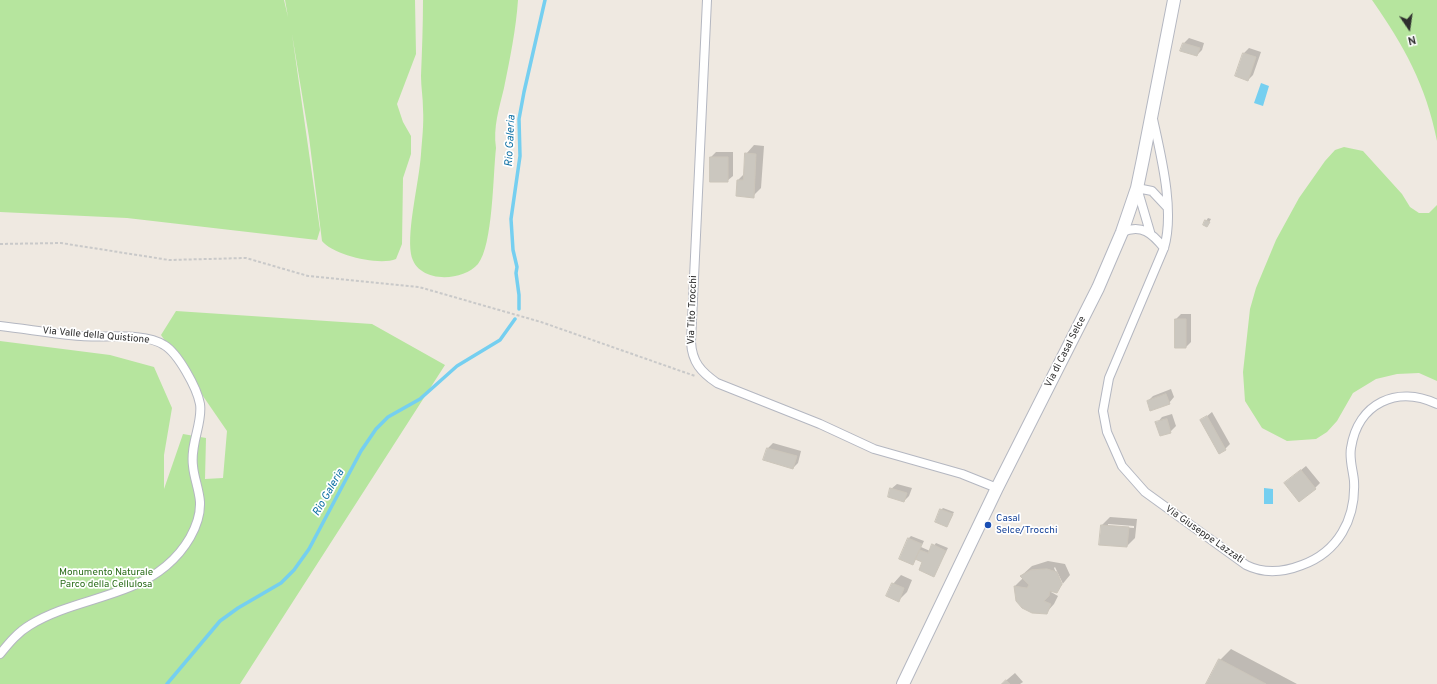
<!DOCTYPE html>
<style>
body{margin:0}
#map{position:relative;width:1437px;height:684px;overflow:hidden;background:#efe9e1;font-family:Overpass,sans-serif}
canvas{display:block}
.north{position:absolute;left:1389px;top:8px;width:40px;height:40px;-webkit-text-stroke:3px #fff;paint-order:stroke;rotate:167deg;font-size:11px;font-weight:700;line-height:16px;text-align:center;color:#2e2e2e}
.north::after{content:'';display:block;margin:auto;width:14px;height:18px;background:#2e2e2e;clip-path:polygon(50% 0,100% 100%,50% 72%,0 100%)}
</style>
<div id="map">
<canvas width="1437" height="684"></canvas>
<div class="north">N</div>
</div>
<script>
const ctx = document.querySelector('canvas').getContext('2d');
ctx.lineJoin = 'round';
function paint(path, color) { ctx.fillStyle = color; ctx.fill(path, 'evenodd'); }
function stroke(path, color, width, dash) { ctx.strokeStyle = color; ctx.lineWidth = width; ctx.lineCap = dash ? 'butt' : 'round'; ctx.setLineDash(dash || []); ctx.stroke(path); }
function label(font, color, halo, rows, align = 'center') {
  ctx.font = font + ' Overpass,sans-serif'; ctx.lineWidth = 3.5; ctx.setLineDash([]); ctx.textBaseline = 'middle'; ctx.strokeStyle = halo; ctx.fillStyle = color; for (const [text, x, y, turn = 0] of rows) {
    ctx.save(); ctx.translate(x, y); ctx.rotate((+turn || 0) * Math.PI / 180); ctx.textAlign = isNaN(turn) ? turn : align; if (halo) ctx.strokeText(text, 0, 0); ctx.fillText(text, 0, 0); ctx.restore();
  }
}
paint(new Path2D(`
 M0,0H284L288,17L285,0H415L416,54L397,104L403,122L411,136V154L403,178L402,244L396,259C379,266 333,255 322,241L309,137L292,34L320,230L317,240L127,218L0,212Z
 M423,0H518C516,29 510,59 504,88C499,109 493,127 496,148C493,175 493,245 478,264C461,283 416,283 411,254C407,228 419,183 421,154C422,140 424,124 423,109C423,98 421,87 421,76C422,50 423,25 423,0Z
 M1372,0H1437V141C1426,85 1404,46 1372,0Z
 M1344,147L1363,151L1402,194L1410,207L1419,213H1429L1437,205V381L1419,373L1397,374L1376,379L1353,393L1337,421L1327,432L1316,439L1287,441L1262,428L1245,401L1243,372L1250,309L1256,288L1276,240L1299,198L1325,161L1335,150Z
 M176,311L372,324L445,365L240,684H0V341L110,355L154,367L172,408L164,455V489L183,434L206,438L205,479L223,478L227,431L161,335Z`), '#b6e59e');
paint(new Path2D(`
 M1261,83L1269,86L1263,106L1254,103Z
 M1264,488L1273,489V504H1264Z`), '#75cff0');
paint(new Path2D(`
 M1189,38L1204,43L1202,50L1197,55L1184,43Z
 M1249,48L1261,52L1253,75L1248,80L1244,53Z
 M754,145L764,146L761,188L753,196L738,180L744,174L746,154Z
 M716,152H733V176L727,181L711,157Z
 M1208,218L1211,219L1207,226L1204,224Z
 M1181,314H1191V342L1186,347H1176V319Z
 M1171,389L1174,397L1169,403L1148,401L1153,396Z
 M1212,412L1230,444L1225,449L1201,421Z
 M1172,414L1176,426L1170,432L1157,423L1162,417Z
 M773,443L801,451L798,463L793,468L765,460L768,448Z
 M1306,466L1320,483L1315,488L1285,483Z
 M897,484L912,488L909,496L904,501L891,489Z
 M943,508L954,512L947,526L941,510Z
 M1110,517L1137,519L1135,538L1127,546L1102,525ZM1108,524L1134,526V528L1108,526Z
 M911,536L924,541L921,547L930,551L936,543L948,548L933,576L923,562L916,558L913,564L909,538Z
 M1048,561L1065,564L1070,575L1056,592L1053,591L1051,592L1058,596L1054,604L1046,613L1015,592V586L1023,578L1021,576L1032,566ZM1055,567L1063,584H1061L1054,568Z
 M901,575L912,580L907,592L899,600L893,584Z
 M1231,649L1297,684H1208L1220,660Z
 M1015,673L1023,682L1020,684H1002Z`), '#0003');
stroke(new Path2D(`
 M519,309V295L516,273L517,267L513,250L511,219L520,156L519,119L524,92L545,0
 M167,684L220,621L238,608L281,583L294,570L309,549L361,451L376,429L388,417L420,399L457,366L500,340L515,319`), '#75cff0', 3.5);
const building = new Path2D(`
 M1183,43L1200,48L1197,56L1180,51Z
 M1243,53L1256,57L1248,81L1235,76Z
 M745,153L756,154L754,198L736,196L737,180H743Z
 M710,157H728V182H710Z
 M1205,220L1210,222L1207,227L1203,225Z
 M1175,319H1186V348H1175Z
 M1166,394L1170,404L1150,411L1147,401Z
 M1207,416L1226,450L1219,454L1200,420Z
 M1167,419L1171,433L1160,436L1155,422Z
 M767,448L797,456L793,469L763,460Z
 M1301,470L1316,489L1299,502L1284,483Z
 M890,488L907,493L904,502L888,497Z
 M940,509L953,514L947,527L935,522Z
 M1101,525L1129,527L1127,547L1099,545Z
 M908,538L922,544L913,565L899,559Z
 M932,544L946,551L934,577L919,570L922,562L915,559L920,550L928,553Z
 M1047,569L1057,572L1062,584L1057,593L1050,591L1049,596L1044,601L1051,604L1047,614L1032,613L1022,608L1016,601L1014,586L1027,588L1029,585L1020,576L1031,570Z
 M892,583L904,588L899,602L886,596Z
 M1219,659L1266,684H1206Z
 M1006,680L1010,684H1002Z`);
paint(building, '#cbc7bf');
stroke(building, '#cbc5ba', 1);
const minor = new Path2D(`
 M707,0L691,342C692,362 701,372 717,383L820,424L874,449L962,474L997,488
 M1153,119C1161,156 1175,211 1164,248L1109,378L1103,411L1107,432L1122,466L1145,492L1246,565C1264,574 1284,572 1302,565C1338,552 1356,519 1354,481C1353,470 1349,459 1351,448C1358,403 1397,385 1437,404
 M1122,232C1142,224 1152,233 1164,248
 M1150,232L1137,188L1152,191L1167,207
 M0,326C27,329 54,334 81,336C105,338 144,332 164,345C178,353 197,388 200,404C203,423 190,443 193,466C194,478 199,489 200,502C201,526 184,551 166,566C128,598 72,599 30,625C18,632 9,643 0,654`);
const secondary = new Path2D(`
 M903,684L997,488L1098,288L1122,232L1137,188L1143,159L1174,0`);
stroke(minor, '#b4b7c1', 10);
stroke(secondary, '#b4b7c1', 14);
stroke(new Path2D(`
 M0,244L61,243L169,260L246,258L308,276L419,287L541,322L695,376`), '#c9c9c9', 2, [3, 2]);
stroke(minor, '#fff', 8);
stroke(secondary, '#fff', 12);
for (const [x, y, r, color] of [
 [988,525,4,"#1a4fb4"]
]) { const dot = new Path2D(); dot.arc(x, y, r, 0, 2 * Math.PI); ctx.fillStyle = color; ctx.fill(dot); stroke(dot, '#fff', 1.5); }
label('10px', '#2e2e2e', '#fff', [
 ["Via Tito Trocchi",693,310,-88],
 ["Via Valle della Quistione",96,336,5],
 ["Via di Casal Selce",1066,352,-63],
 ["Via Giuseppe Lazzati",1204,535,35]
]);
label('10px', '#164399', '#fff', [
 ["Casal",996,519],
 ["Selce/Trocchi",996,531]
], 'left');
label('10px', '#2c6e1b', '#fff', [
 ["Monumento Naturale",106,573],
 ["Parco della Cellulosa",106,585]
]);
label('italic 11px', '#0d6fa3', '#fff', [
 ["Rio Galeria",511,141,-87],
 ["Rio Galeria",329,493,-60]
]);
</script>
